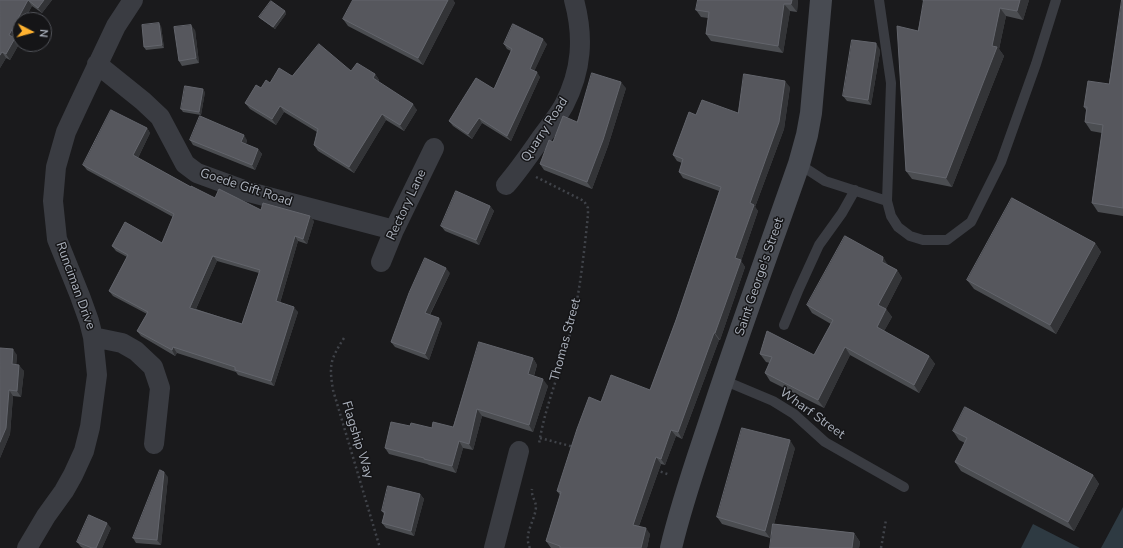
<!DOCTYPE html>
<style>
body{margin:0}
#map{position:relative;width:1123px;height:548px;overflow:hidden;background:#1a1a1c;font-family:"Nunito Sans",sans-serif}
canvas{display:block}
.north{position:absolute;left:12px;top:12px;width:40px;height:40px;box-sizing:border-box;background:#151517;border:1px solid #515359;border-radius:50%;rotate:96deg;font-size:11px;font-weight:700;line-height:16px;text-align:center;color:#abb1bc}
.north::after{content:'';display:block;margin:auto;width:14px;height:18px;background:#feb230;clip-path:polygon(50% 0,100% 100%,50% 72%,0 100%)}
</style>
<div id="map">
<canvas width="1123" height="548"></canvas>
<div class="north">N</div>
</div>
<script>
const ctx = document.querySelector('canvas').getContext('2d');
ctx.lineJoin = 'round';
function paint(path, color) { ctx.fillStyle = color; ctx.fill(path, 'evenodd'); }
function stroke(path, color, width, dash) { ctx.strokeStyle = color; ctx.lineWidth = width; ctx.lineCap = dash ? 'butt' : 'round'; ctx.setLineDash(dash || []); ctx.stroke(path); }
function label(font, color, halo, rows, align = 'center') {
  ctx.font = font + ' "Nunito Sans",sans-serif'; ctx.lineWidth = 3; ctx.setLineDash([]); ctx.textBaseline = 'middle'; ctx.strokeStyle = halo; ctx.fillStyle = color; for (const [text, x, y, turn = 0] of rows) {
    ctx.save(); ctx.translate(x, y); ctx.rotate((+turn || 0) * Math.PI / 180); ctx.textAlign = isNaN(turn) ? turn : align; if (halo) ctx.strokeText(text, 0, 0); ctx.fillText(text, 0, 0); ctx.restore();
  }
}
paint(new Path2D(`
 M1123,507V548H1101Z
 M1033,524L1080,548H1021Z`), '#2e3a42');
stroke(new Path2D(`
 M536,177L584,201L588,208V215C584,253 580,292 571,329C562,368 545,405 539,444
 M344,338C330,360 329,365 333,390L380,548
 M540,438L574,447
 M656,470L670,475
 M530,548C523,534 535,521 536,507C536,501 531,496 532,489
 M881,548L886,520`), '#404349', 2.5, [2, 3]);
stroke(new Path2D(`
 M879,0L891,83L887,201L891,216L898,227L910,236L923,240H947L971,222L1001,162L1036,64L1056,0
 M799,164L825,181L887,201
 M784,325L798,291L819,245L842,213L855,190
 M723,380L773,401L794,414L825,442L904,487`), '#3a3c42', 10);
stroke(new Path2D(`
 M97,64L143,101L160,117L185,164L197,173L249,192L394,230
 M506,185C519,170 530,154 541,138C549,127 558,116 564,105C582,70 584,37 574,0
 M381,262L394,230L434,148
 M93,337L122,343L136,351L153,367L160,388L154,444
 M27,548L46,516L64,491L73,475L84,451L90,427L97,375L93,337L89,321L80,296L57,239L53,201L56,167L66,132L79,104L116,26L133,0
 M494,548L519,451`), '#3a3c42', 20);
stroke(new Path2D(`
 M671,548C682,501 698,457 713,411C740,329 770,247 799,164L807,135L811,113L821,0`), '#484b52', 22);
paint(new Path2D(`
 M0,0H52L42,13L32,6L14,38L19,44L10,60L6,58L0,68Z
 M353,0H453L455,3L423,65L348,26L343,19Z
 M698,0H798L797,12L790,11L783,53L711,41L706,34L708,18L701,17L696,10Z
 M921,0H1029L1023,20L1006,16L999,49L1004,56L952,187L912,179L906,171L918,31L924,1Z
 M1123,0V216L1098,212L1092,203L1102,133L1091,131L1085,122L1086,110L1084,107L1109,84Z
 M285,11L286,14L275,29L261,19L259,17Z
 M161,26L164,48L146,50L144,47Z
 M195,30L199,63L182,66L179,61Z
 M504,44H547L534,71L540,77L511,141L482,123L472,139L453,126L449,121L494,89L511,51L507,49Z
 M879,48L880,52L871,105L847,101L843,96Z
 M351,71L375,74L379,80L378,82L417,110L404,131L386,120L354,173L318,151L314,145L317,132L284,112L276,125L250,109L245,103L261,88L270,83L292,76Z
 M790,87L784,129L755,207L758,211L741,261L745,267L720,340H719L682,439L676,436L665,465L661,464L639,526L650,534L647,548H551L546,541L560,495L557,491L601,402L650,390L676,320L719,191L683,178L679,172L682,163L677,161L673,155L696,115L738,113Z
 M626,88L608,146L592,189L544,170L540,164L553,142L577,122Z
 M205,92L201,115L183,112L181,109Z
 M147,128L150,133L138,158L191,187L215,198L261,210L314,221L307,244L298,241L280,303L298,312L274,386L238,375L236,372L177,353L175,356L141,336L137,331L147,314L113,296L109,291L127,257L116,251L112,246L162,243L173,217L87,170L83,165ZM217,261L259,273L242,324L196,309Z
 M190,140H247L246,144L258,149L262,154L255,170L193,145Z
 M490,206L494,211L479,245L445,231L441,226Z
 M1095,243L1101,252L1056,334L974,289L967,280Z
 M888,265L897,270L902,278L886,309L892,317L884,331L929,356L935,364L919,393L850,355L824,408L770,381L765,373L770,363L766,362L760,354L814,355L831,324L812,313L807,305Z
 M450,273L430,315L442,323L429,360L395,347L391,342Z
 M0,348L17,355L16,365L24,371L21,397L13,396L10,434L0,458Z
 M533,358L537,365L534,376L548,386L533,432L482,416L473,450L463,448L456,473L429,465L427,464L389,454L385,448L410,426L432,428L453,427Z
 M953,431L1093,475L1099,484L1074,531L961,471L955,462L965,443L959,440Z
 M795,448L774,524L854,533L860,542L859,548H770L773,530L770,538L722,524L717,517Z
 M168,477L161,545L136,543L133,538Z
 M420,494L424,499L414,536L386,528L382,523L384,514L382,511Z
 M111,528L102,548H83L81,547L77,542Z`), '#4b4d51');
paint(new Path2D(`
 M28,0L32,6L24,20H20V27L13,41L9,35Z
 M44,0H52L42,13L38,8Z
 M448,0H453L455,3L423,65L418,58Z
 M792,0H798L797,12L791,4Z
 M1020,0H1029L1023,20L1017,11Z
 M784,4L790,11L783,53L778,46Z
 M1000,8L1006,16L999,49L1004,56L952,187L946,178L992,46Z
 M285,11L286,14L275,29L273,27Z
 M159,23L161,26L164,48L162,45Z
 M191,25L195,30L199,63L196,58Z
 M15,38L19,44L10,60L6,54Z
 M543,39L547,44L533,74L530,69Z
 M876,43L879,48L880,52L871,105L868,100Z
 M2,52L6,58L0,68V55Z
 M537,72L540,77L511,141L507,136Z
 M375,74L379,80L377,84L373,78Z
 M785,81L790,87L784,129L755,207L758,211L741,261L745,267L720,340L715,333L750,203Z
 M621,82L626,88L608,146L592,189L587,182Z
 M203,89L205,92L201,115L199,112Z
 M413,104L417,110L404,131L400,125Z
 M280,106L284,112L276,125L272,119Z
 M382,114L386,120L354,173L349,167Z
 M479,118L482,123L472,139L468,134Z
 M147,128L150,133L137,160L133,155Z
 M244,135L247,140L245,147L241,142Z
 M258,149L262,154L255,170L252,165Z
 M490,206L494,211L479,245L476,240Z
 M310,216L314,221L307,244L303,239Z
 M295,236L298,241L279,306L276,301Z
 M1095,243L1101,252L1056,334L1050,325Z
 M213,256L217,261L194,313L190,308Z
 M883,257L888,265V270L882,262Z
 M446,268L450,273L428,318L425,313Z
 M897,270L902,278L884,313L878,305Z
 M294,307L298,312L274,386L271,381Z
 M886,309L892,317L882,335L877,327Z
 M439,318L442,323L429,360L425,354Z
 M714,333L719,340L682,439L678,432Z
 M173,347L177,353L175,356L172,350Z
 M845,347L850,355L824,408L818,400Z
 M13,349L17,355L16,370L12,364Z
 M929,356L935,364L919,393L914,385Z
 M533,358L537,365L532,381L528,374Z
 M19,365L24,371L21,397L17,391Z
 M543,379L548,386L533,432L529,425Z
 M9,390L13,396L10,434L0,458V442Z
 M477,409L482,416L473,450L469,444Z
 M671,430L676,436L665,465L661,459Z
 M790,440L795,448L770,538L765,531Z
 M459,441L463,448L456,473L452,466Z
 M656,457L661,464L637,531L633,525Z
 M164,472L168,477L161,545L157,540Z
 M1093,475L1099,484L1074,531L1068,522Z
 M420,494L424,499L414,536L411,531Z
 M107,523L111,528L102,548H96Z
 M646,528L650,534L647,548H641Z
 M854,533L860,542L859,548H852Z`), '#333437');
const building = new Path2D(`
 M0,0H44L38,8L28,0L9,35L15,38L6,54L2,52L0,55Z
 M353,0H448L418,58L343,19Z
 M698,0H792L791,4H784L778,46L706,34L709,12L696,10Z
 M924,0H1020L1017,11L1000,8L992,46L997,47L946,178L906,171L897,26L918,31Z
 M1122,0H1123V208L1092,203L1103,125L1085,122L1087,107H1084L1088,81L1109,84Z
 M271,1L285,11L273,27L259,17Z
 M159,23L162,45L144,47L142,25Z
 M513,24L543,39L530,69L537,72L507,136L479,118L468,134L449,121L476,78L494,89L512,49L504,44Z
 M191,25L196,58L179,61L174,27Z
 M852,40L876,43V47L868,100L843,96Z
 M319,44L351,71L357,63L375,74L373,78L413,104L400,125L382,114L349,167L314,145L318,129L280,106L272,119L245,103L256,85L261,88L266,80L270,83L279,68L292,76Z
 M592,73L621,82L603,140L587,182L540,164L549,140L553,142L563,116L577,122Z
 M744,74L785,81L779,122L750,203L754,205L735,258L741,260L715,333H714L678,432L671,430L661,459L656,457L633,525L646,528L641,548H560V546L546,541L561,492L557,491L577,429L589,397L601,402L611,375L650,390L676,320L721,187L679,172L683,159L673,155L689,112L696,115L702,100L738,113Z
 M185,86L203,89L199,112L181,109Z
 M111,110L147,128L133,155L191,187V186L215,198L219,189L261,210L263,203L310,216L303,239L295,236L276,301L294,307L271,381L235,370V367L173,347L172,350L137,331L148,312L109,291L128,255L112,246L125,222L162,243L174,214L83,165ZM213,256L260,270L242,324L190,308Z
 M200,116L244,135L241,142L258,149L252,165L190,140Z
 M456,191L490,206L476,240L441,226Z
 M1012,198L1095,243L1050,325L967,280Z
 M845,236L883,257L882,262L897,270L878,305L886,309L877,327L929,356L914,385L845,347L818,400L765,373L772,357L760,354L767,331L814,355L833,320L807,305Z
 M425,258L446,268L425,313L439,318L425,354L391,342L409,293Z
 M479,342L533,358L528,374L543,379L529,425L477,409L469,444L459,441L452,466L424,459V458L385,448L391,422L410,426L411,423L432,428L433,422L453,427Z
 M0,348L13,349L12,364L19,365L17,391L9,390L6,428L0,442Z
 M965,407L1093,475L1068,522L955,462L967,438L953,431Z
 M742,428L790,440L765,531L717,517Z
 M160,470L164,472L157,540L133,538Z
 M388,486L420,494L411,531L382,523L385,512L382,511Z
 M89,515L107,523L96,548H92L77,542Z
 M773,524L854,533L852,548H770Z`);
paint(building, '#56575d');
stroke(building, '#63656c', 1);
label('13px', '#abb1bc', '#151517', [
 ["Quarry Road",545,130,-57],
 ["Goede Gift Road",246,188,18],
 ["Rectory Lane",407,205,-65],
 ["Saint George's Street",760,277,-71],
 ["Runciman Drive",75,286,70],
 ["Thomas Street",566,340,-75],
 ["Wharf Street",812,414,36],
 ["Flagship Way",357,440,73]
]);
</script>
